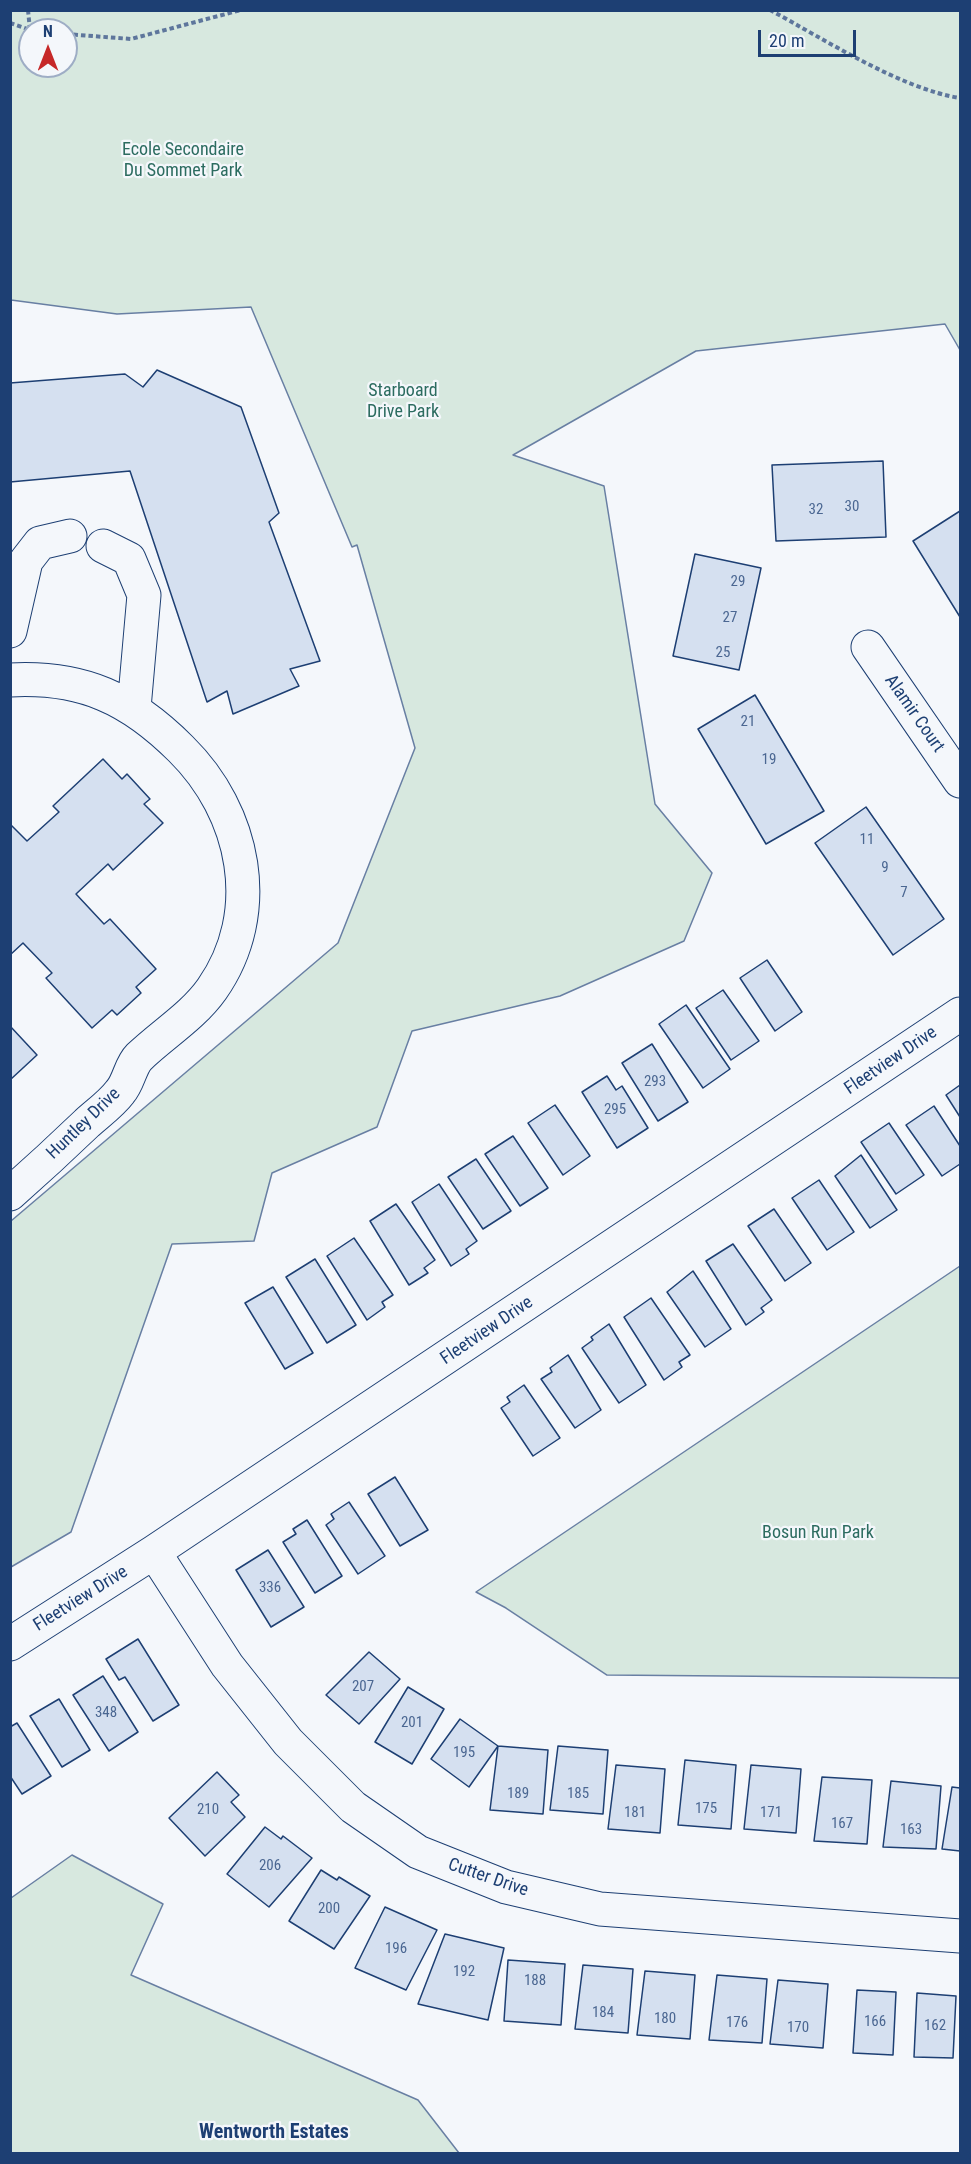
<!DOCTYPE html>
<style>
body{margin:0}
#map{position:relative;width:971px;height:2164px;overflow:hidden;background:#f4f7fb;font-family:"Roboto Condensed",sans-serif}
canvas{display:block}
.frame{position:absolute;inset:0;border:12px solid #1d3f73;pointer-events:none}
.north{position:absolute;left:18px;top:18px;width:60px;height:60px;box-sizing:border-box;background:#f4f7fb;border:2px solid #9eadc5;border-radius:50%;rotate:0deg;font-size:16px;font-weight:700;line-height:24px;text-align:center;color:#1d3f73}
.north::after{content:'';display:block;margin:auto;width:21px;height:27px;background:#c62828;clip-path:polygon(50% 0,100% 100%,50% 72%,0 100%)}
.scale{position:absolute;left:758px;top:30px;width:98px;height:27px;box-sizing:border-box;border:3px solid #1d3f73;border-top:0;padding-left:8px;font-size:18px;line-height:21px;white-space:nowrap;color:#1d3f73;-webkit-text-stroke:4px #f4f7fb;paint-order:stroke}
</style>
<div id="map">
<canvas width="971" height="2164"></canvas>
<div class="frame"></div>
<div class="north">N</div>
<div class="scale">20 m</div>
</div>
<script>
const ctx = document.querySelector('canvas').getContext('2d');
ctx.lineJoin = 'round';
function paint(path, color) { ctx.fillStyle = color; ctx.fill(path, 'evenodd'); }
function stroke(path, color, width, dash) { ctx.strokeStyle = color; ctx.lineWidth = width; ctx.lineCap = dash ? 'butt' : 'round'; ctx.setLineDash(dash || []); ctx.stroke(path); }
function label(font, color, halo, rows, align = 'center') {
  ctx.font = font + ' "Roboto Condensed",sans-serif'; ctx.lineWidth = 4.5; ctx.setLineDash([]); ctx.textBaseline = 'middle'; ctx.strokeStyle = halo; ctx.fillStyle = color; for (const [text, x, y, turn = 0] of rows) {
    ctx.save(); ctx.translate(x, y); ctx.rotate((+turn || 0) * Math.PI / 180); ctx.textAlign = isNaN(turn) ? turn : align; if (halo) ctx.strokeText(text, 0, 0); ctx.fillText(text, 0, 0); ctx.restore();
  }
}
const green = new Path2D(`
 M11,10L960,11V350L945,324L696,351L513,455L604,486L655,804L712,873L684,941L560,996L412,1031L377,1127L272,1173L254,1241L172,1244L71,1532L11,1567V1221L338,943L415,748L357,545L352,547L251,307L117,314L11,300ZM30,30H66V66H30Z
 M960,1266V1678L607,1675L506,1608L476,1592Z
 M72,1855L163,1904L131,1975L418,2100L459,2153H11V1898Z`);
paint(green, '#d7e8df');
stroke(green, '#687fa3', 1.5);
const building = new Path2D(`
 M157,370L241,407L279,513L269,522L320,661L290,669L299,686L233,714L227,691L207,702L130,471L10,482V383L125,374L143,387Z
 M883,461L886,537L776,541L772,465Z
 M960,511V617L913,541Z
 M695,554L761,568L739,670L673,656Z
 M755,695L824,811L766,844L698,729Z
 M103,759L122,779L127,774L150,799L144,804L163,823L113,870L108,864L76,894L104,924L110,919L156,969L136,987L141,993L117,1015L112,1010L92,1028L46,978L52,973L23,943L10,955V824L27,841L59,812L53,806Z
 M866,807L944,919L893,955L815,843Z
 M767,960L802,1012L775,1031L740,978Z
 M723,990L759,1041L731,1060L696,1008Z
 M686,1005L730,1069L703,1088L659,1024Z
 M10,1026L37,1055L10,1080Z
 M652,1044L688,1102L658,1121L622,1063Z
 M607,1076L616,1090L622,1086L648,1128L617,1148L582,1092Z
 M960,1085V1117L946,1095Z
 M555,1105L590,1156L563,1175L528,1123Z
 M934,1106L960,1146V1164L942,1176L906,1125Z
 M889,1123L924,1175L896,1194L861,1142Z
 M513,1136L548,1188L520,1206L485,1154Z
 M861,1155L897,1210L870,1228L835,1176Z
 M476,1159L511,1211L483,1229L448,1177Z
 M819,1180L854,1232L827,1250L792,1198Z
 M439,1184L477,1241L466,1249L469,1254L451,1266L412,1202Z
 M396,1204L435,1260L424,1268L428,1273L409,1285L370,1221Z
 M774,1209L811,1263L785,1281L748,1226Z
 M354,1238L393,1295L382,1302L385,1307L367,1320L327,1256Z
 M733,1244L772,1300L761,1308L764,1312L746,1325L706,1261Z
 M315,1259L356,1325L327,1343L286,1277Z
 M693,1271L731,1329L705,1347L667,1292Z
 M273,1287L313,1353L285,1369L245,1303Z
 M651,1298L690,1355L679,1362L682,1367L664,1380L624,1317Z
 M609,1324L646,1385L619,1403L582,1348L593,1340L591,1337Z
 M568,1355L601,1410L575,1428L541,1379L552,1372L550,1368Z
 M524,1385L560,1438L533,1456L501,1408L510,1402L507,1397Z
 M395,1477L428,1530L400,1546L368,1494Z
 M349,1502L385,1556L358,1574L326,1525L334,1519L331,1514Z
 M307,1520L342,1576L315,1593L283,1542L296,1534L293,1529Z
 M268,1550L304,1607L271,1627L236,1570Z
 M138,1639L179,1705L153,1721L125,1677L119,1680L106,1659Z
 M369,1652L400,1679L359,1724L326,1695Z
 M103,1676L138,1732L109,1751L73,1695Z
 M408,1687L444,1709L412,1764L375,1742Z
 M59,1699L90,1750L62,1767L30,1716Z
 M460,1719L498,1746L469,1787L431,1759Z
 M17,1723L51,1776L22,1794L10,1776V1727Z
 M498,1746L548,1750L543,1814L490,1810Z
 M558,1746L608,1750L603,1814L550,1810Z
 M685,1760L736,1765L731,1829L678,1825Z
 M616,1765L665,1769L660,1833L608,1829Z
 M751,1765L801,1769L796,1833L744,1829Z
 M217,1772L239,1795L231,1802L245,1817L205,1856L169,1818Z
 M822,1777L872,1780L867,1844L814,1841Z
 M891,1781L941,1786L936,1849L883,1847Z
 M952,1787L960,1788V1851L942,1849Z
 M265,1827L281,1839L283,1836L312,1858L269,1907L227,1874Z
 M321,1870L337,1880L339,1877L370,1896L334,1949L289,1921Z
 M385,1907L437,1930L406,1990L355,1968Z
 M445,1934L504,1948L488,2020L418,2004Z
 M508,1960L565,1964L561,2025L504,2021Z
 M583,1965L633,1969L628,2033L575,2029Z
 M645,1971L695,1975L690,2039L637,2035Z
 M717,1975L767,1979L762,2043L709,2040Z
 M778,1980L828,1984L823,2048L770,2044Z
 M857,1990L896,1992L893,2055L853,2053Z
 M917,1993L956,1996L953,2058L914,2057Z`);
paint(building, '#d5e0f0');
stroke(building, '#1d3f73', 1.5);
const minor = new Path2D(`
 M103,546L129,559L144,595L134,708
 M10,631L26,561L40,543L70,536
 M868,647L960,781
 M10,680C83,676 131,699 181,749C245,812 266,912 212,989C193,1016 163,1034 139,1057C130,1066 129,1082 120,1092C111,1104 98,1113 87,1123C62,1147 36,1171 10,1194
 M154,1552L227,1665L288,1742L353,1807L418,1852L506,1887L600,1909L960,1936
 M10,1644L154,1552L960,1014`);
stroke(minor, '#1d3f73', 35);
stroke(new Path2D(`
 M28,10L30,30
 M770,10C824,39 901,89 960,98
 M10,23L30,30
 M66,34L131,39L241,10`), '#5e769c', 4, [4.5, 3]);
stroke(minor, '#f4f7fb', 33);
label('15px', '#4b6792', null, [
 ["30",852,507],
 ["32",816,510],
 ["29",738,582],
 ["27",730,618],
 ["25",723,653],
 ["21",748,722],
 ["19",769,760],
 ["11",867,840],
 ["9",885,868],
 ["7",904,893],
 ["293",655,1082],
 ["295",615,1110],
 ["336",270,1588],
 ["207",363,1687],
 ["348",106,1713],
 ["201",412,1723],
 ["195",464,1753],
 ["189",518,1794],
 ["185",578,1794],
 ["175",706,1809],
 ["210",208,1810],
 ["181",635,1813],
 ["171",771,1813],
 ["167",842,1824],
 ["163",911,1830],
 ["206",270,1866],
 ["200",329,1909],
 ["196",396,1949],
 ["192",464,1972],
 ["188",535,1981],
 ["184",603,2013],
 ["180",665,2019],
 ["166",875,2022],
 ["176",737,2023],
 ["162",935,2026],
 ["170",798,2028]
]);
label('18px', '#2c6c60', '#f4f7fb', [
 ["Ecole Secondaire",183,150],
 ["Du Sommet Park",183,171],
 ["Starboard",403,391],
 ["Drive Park",403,412],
 ["Bosun Run Park",818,1533]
]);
label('18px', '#1d3f73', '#f4f7fb', [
 ["Alamir Court",914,714,55],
 ["Fleetview Drive",891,1061,-34],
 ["Huntley Drive",84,1124,-44],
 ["Fleetview Drive",487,1331,-34],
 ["Fleetview Drive",81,1599,-32],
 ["Cutter Drive",488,1878,19]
]);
label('bold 20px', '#1d3f73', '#f4f7fb', [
 ["Wentworth Estates",274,2133]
]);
</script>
